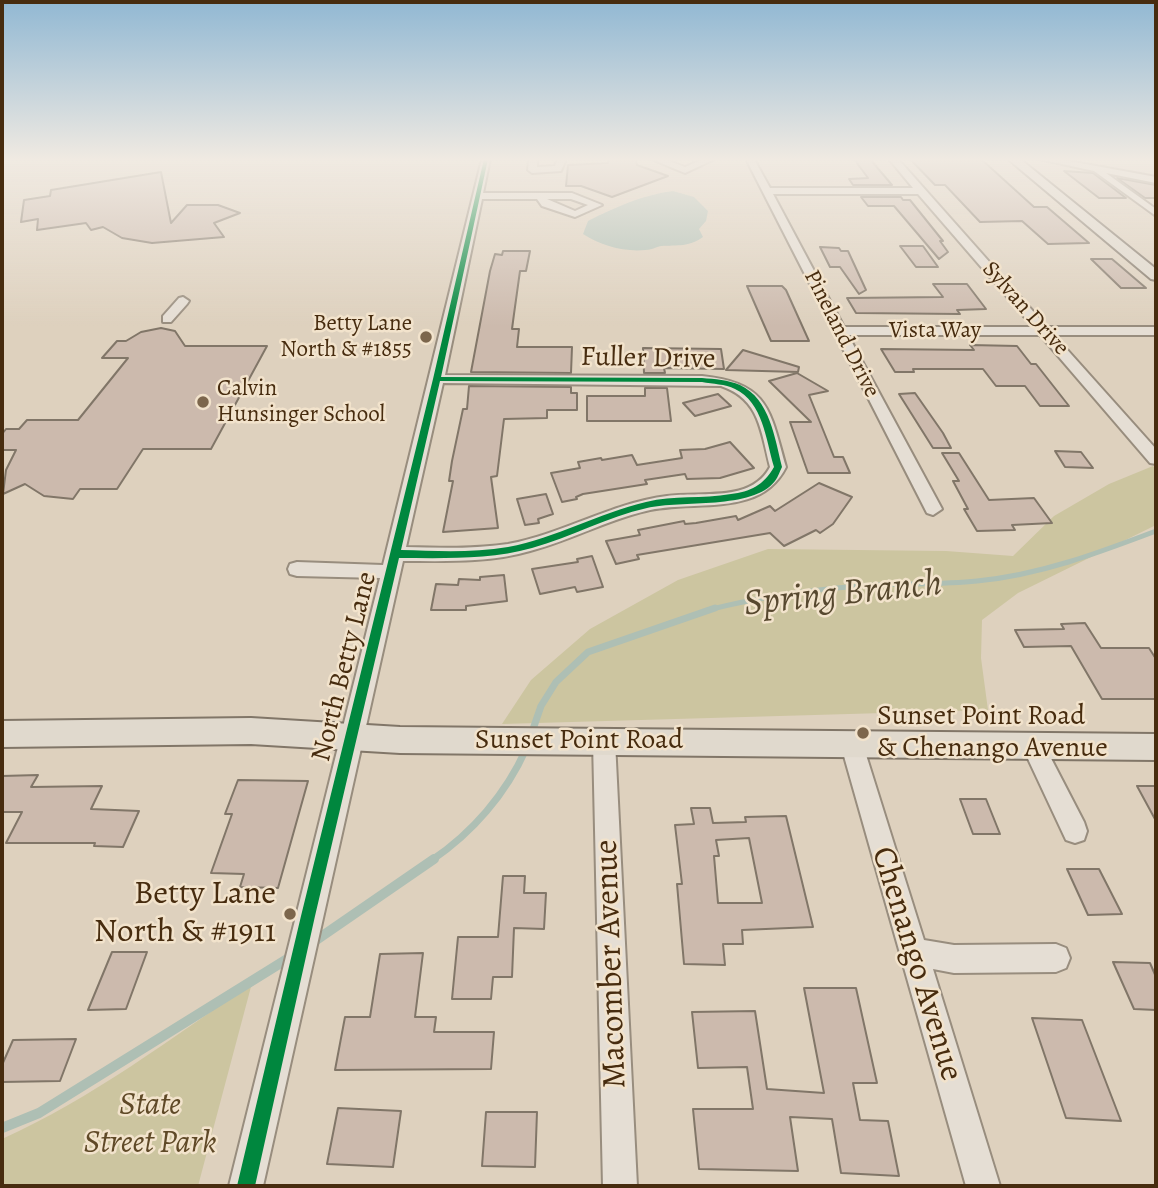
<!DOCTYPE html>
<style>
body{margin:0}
#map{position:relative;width:1158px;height:1188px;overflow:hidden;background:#ded1be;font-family:Alegreya,serif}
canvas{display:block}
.frame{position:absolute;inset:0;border:4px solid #472c0f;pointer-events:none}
</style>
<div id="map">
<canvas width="1158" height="1188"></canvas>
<div class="frame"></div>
</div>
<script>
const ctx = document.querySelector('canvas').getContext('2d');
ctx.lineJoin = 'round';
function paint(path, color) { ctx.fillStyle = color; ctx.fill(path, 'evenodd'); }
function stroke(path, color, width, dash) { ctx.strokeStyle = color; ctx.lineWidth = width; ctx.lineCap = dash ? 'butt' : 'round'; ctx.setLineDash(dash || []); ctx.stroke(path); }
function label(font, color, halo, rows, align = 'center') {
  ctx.font = font + ' Alegreya,serif'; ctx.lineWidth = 5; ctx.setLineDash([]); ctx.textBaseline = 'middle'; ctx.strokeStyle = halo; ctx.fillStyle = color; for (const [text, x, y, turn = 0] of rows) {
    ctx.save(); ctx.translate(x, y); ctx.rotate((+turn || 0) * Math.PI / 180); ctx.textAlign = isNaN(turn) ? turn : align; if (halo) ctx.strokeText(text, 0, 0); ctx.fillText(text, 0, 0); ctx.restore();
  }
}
paint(new Path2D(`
 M1153,466L1156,469V525L1018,593L982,620L981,658L988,710L502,724L531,680L590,629L678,580L768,549L946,551L1013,556L1054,516L1109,484Z
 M252,983L198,1186H2V1139C91,1099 172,1038 252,983Z`), '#ccc5a0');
paint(new Path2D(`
 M673,191L694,197L708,211L706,221L699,229L703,237C689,247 678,245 661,246C656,247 651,250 646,250C623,252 602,246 583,234L588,221C616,207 642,195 673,191Z`), '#aebfb4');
stroke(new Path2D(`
 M708,610C759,597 809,590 860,586C899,583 939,585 977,581C1040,575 1098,553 1156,531`), '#aebfb4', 5);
stroke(new Path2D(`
 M531,735L541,706L556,682L588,652L715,608
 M432,860C472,833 506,794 526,749`), '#aebfb4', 7);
stroke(new Path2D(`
 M312,943L434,859
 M2,1128L39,1113L292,956`), '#aebfb4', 10);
const building = new Path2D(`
 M608,159H636L637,165L668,176L612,197L581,186H566L568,165L608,163Z
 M854,159H870L892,185H853L849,179L868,178Z
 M910,159H981L1034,207H1047L1089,243L1048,244L1022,221L980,222L945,185H935Z
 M1064,171L1093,173L1126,198H1099Z
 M161,172L171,223L187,205H218L240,213L214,223L224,237L152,243L122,238L103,227L91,230L86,223L37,230L38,219L21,222L24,200L50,196L51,190Z
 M1117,178L1156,185V198H1145Z
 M861,197H901L903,200H910L943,241H940L948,252L939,259L894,206H868Z
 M900,246H923L938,267H916Z
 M820,247L839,248L841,251H848L866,290L859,294L840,267H830Z
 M503,251H530L526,271H520L514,314L512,329H519L517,347H572L571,373L471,372L490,271L495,254L502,255Z
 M1091,259H1112L1146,288H1121Z
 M933,284H967L986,309L957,310L960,314L856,313L847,298L943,297Z
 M747,286H782L786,290L809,341H771Z
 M161,328L175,331L185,346H267L211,449H143L117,489H80L73,499L44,496L25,484L3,494L6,470L16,450H2V434L6,429H19L27,420H78L128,358H102L117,341H126L141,332Z
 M970,345L1017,346L1031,364H1036L1069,406H1040L1025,386H996L983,369H913L914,372H895L881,349L974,350Z
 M643,348L721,349L724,369L664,368L665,373H644Z
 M743,350L799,367L798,372L726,370Z
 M797,373L828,391L809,395L834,457H843L850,473H808L790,422H811L769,381Z
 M469,386L571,387V393H577V410H547V418L504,419L497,476L491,477L498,528L443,532L453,481H449L452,461L463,409H467Z
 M645,388H667L671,421H587V396H645Z
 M915,393L943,433L951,448H933L899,394Z
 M718,394L731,406L695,416L683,403Z
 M730,442L754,468L720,478L687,479L685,474L645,480L647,484L583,494L576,497L577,499L562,502L551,473L580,468L578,462L601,458L602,460L632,455L637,465L682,458L680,450L705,449Z
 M1055,451L1081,452L1093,468L1065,467Z
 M942,453H959L989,500L1034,498L1052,523L1012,525L1015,530L977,531L964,509H968L953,481H959Z
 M819,483L852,497L833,524L820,533L816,530L784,546L770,533L637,555L639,559L616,564L606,541L640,535L638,530L684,521L685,524L696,523L736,516L738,520L770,506L775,511Z
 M546,494L553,514L538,519L539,523L525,525L517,499Z
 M592,556L603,587L577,592L575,587L540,594L532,569L578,562L577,559Z
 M504,575L507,601L466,606V610H431L436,584L458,585L459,579L480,580V577Z
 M1085,623L1101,648H1149L1156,659V699H1102L1071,646L1024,647L1015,630L1064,629L1061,624Z
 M38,775L31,787L102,786L91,809L139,811L123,847L94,846L95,843H6L22,812H2V776Z
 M238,780L308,781L278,888L240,887L244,874L211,873L232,814H225Z
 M1137,786H1156V821Z
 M960,799H986L1000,834H973Z
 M691,808H710L713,823L746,822L745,817L786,816L813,927L742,930L743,944H723L725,965L684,964L677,884H682L675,825L694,824ZM749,838L762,903H718L714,856H719L716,840Z
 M1067,869H1099L1122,914L1088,915Z
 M503,876H525L524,893H546L544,929L514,928L512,977H493L491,999H452L458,937H498Z
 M112,952H147L126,1009L88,1010Z
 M423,953L415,1017H436L434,1032H494L491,1069L335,1070L345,1017H370L380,954Z
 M1113,962L1150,963L1156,977V1010L1134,1009Z
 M804,988H856L877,1083H853L860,1120L888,1121L899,1176L841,1173L832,1119L790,1117L798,1171L699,1169L693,1109H753L747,1067L698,1068L692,1012L755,1011L767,1089L824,1093Z
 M1032,1018L1082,1020L1121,1121L1066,1118Z
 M76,1039L60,1081L2,1082V1065L13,1040Z
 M338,1108L401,1111L393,1167L327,1164Z
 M486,1112H537L535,1167L482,1166Z`);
paint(building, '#ccbaad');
stroke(building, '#817668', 2);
const minor = new Path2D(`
 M482,159H490L483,193H572L602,205L575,217L542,206L537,199H482L445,375L702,376C769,383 770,410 786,467C760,519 694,499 646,511C606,520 570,541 530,551C489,563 445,561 403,561L263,1186H229L380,578L297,576L290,574L288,569L290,564L297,562L383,565ZM547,199H571L588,205L575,211ZM443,383L721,386C760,399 761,432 770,467C751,503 701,491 667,496C611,503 563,534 508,544C474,549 439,548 406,547Z
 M529,159H537V167L555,166L558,159H566L561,171L532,173L528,170Z
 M651,159H664L685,167L703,159H715L685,173Z
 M746,159H754L770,188H913L889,159H898L1047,327H1156V335H1054L1156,449V464L1150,463L1040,335H848L942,509L933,515L927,513ZM773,194H918L1033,327H844Z
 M1039,159H1058L1156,177V183L1106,173L1156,209V216L1094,171Z
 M183,297L189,301L187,304L171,322H163V316L179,298Z
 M604,731L612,734L615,741L637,1186H603L593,741L596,734Z
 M851,732L859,735L862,742L924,940L954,945L1056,944L1066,948L1070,958L1066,968L1056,972L954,973L933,969L1000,1186H966L840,742L843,735Z
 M1033,736L1041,739L1084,822L1087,831L1084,840L1075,843L1066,840L1022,746L1025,739Z`);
const major = new Path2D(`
 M1008,159H1020L1156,269V280L1151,279Z
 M251,718L400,727L1156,734V760L400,753L251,744L2,747V721Z`);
stroke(minor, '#988d7e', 4);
stroke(major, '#817668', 4);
paint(minor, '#e5ded4');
paint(major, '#e0d9cd');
paint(new Path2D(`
 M484,159H488L441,377L702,378C715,379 728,380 740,385C770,399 775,439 782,467C780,471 778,477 775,481C753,510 681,500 647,508C607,517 571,537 532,548C489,560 443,558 399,558L315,916L255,1186H237L301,916L433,379ZM440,381L702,382C713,384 725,384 735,389C763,402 766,440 774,467C764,485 750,492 731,494C702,499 674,495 646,502C599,513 556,538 508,547C473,553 436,551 401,550Z`), '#00873e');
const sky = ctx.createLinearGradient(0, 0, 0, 326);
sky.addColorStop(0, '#91b8d3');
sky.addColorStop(0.49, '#f0eae2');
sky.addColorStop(1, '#f0eae200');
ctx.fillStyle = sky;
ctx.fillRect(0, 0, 1158, 326);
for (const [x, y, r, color] of [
 [426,337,7,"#7c664c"],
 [203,402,7,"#7c664c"],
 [863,733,7,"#7c664c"],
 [290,914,7,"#7c664c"]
]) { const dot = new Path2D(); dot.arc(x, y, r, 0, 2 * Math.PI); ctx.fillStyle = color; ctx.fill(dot); stroke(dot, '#f2e3cc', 2.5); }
label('23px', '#472c0f', '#f2e3cc', [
 ["Sylvan Drive",1025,309,48],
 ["Vista Way",935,331],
 ["Pineland Drive",841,334,63]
]);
label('23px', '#472c0f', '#f2e3cc', [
 ["Betty Lane",412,324],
 ["North & #1855",412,350],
 ["Calvin",217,389,"left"],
 ["Hunsinger School",217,415,"left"]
], 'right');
label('28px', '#472c0f', '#f2e3cc', [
 ["Fuller Drive",648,359,1],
 ["North Betty Lane",345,667,-76],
 ["Sunset Point Road",579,741]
]);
label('28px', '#472c0f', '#f2e3cc', [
 ["Sunset Point Road",877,717],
 ["& Chenango Avenue",877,749]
], 'left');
label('33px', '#472c0f', '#f2e3cc', [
 ["Betty Lane",276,895],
 ["North & #1911",276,933]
], 'right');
label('33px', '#472c0f', '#f2e3cc', [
 ["Macomber Avenue",612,964,-92],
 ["Chenango Avenue",916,964,73]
]);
label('italic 33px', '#5f4927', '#f2e3cc', [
 ["State",150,1106],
 ["Street Park",150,1144]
]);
label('italic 37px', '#57482f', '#f2e3cc', [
 ["Spring Branch",843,595,-6]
]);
</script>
